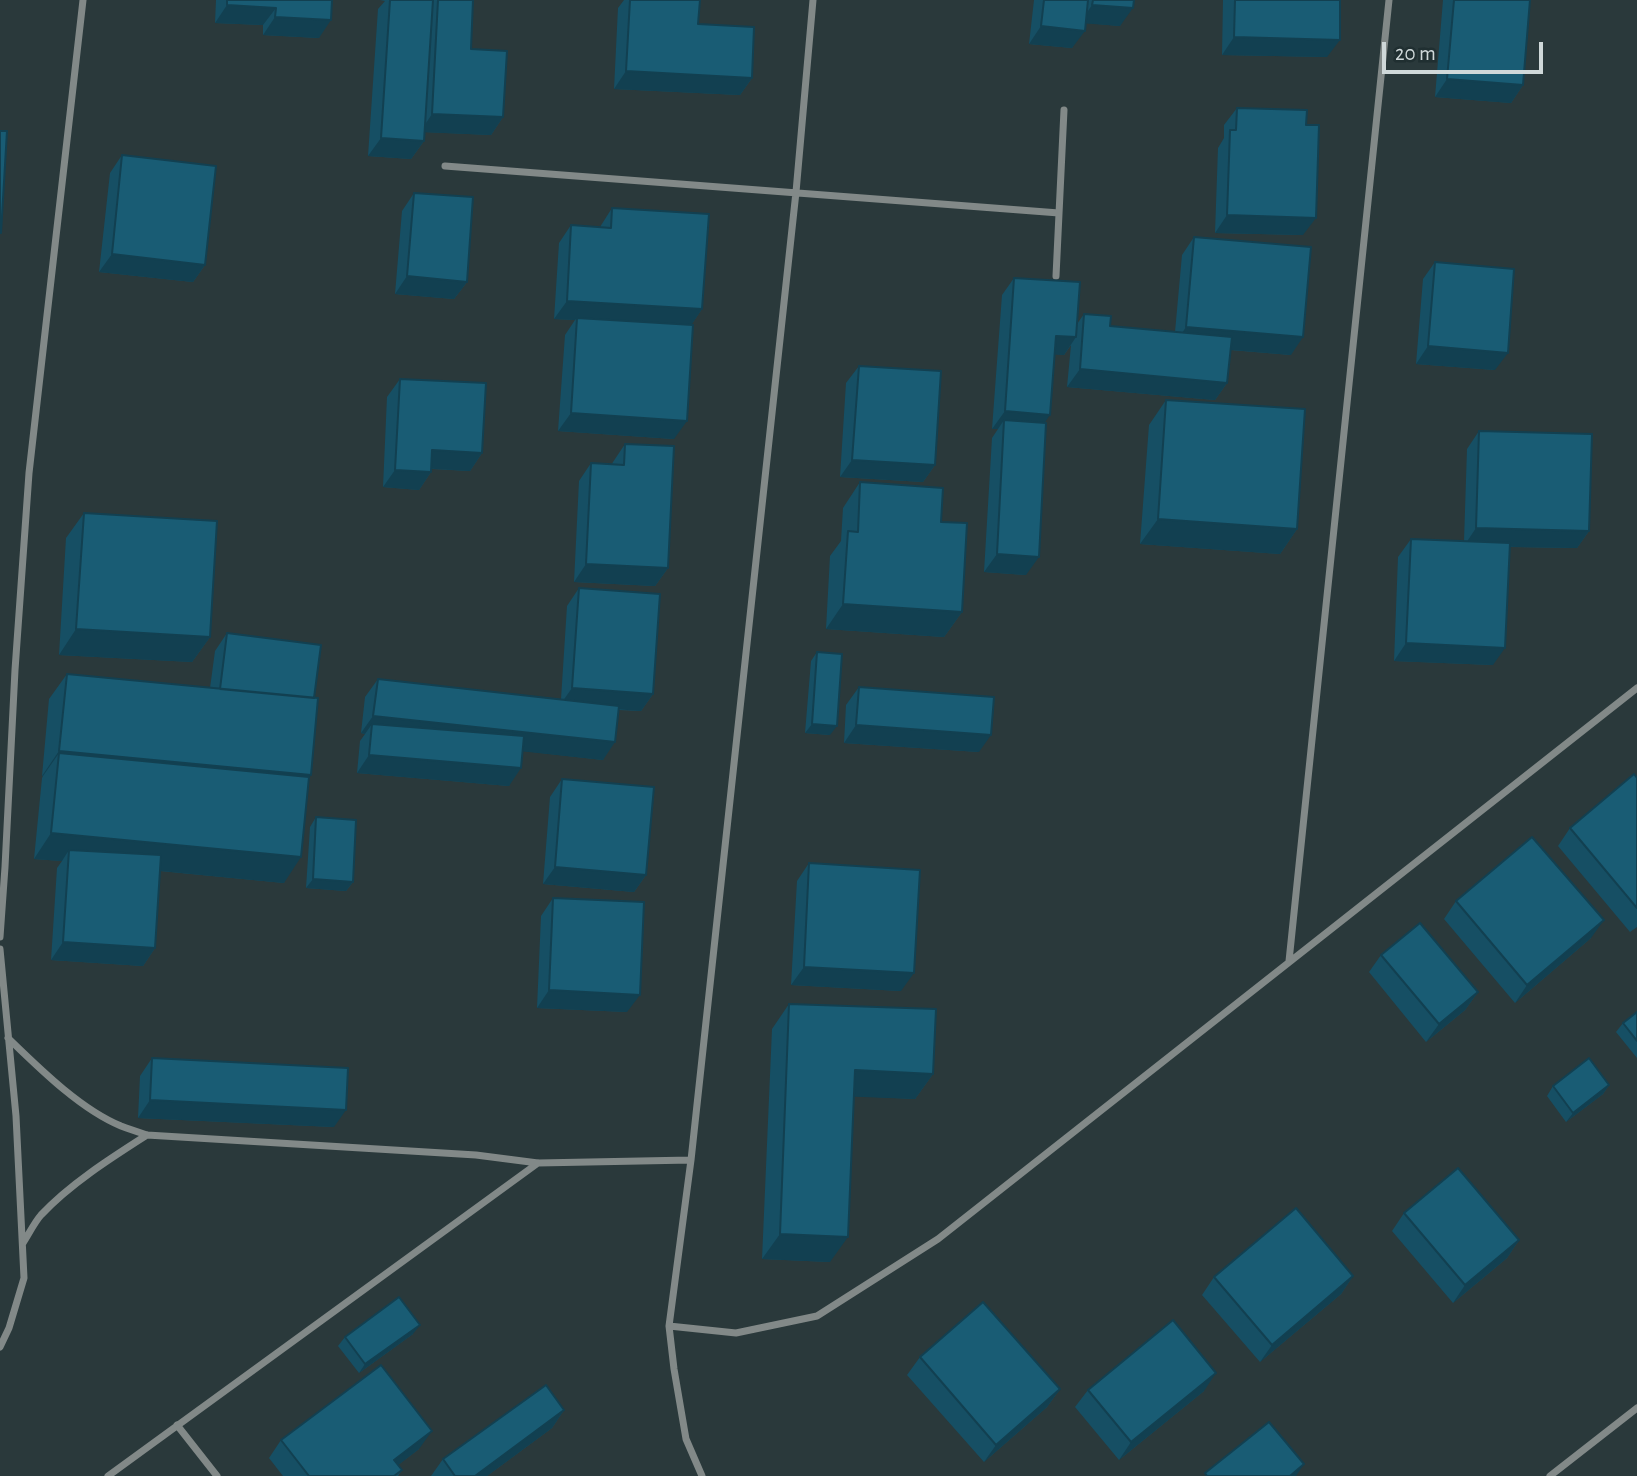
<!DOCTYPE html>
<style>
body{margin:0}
#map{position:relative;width:1637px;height:1476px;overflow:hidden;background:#2a393b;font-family:"Alegreya Sans",sans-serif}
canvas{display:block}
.scale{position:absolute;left:1382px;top:42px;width:161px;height:32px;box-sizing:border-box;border:4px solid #cfd8d9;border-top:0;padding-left:9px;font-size:21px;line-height:24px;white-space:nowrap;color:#cfd8d9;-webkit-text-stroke:5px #202f31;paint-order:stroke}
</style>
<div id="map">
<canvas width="1637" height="1476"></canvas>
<div class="scale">20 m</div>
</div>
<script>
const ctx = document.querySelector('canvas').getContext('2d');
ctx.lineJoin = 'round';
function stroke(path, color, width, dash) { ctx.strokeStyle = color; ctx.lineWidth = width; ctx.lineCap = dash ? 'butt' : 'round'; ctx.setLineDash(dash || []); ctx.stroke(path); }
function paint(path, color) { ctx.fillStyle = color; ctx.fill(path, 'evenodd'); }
stroke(new Path2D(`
 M445,166L1059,213
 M1056,276L1064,110
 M0,937L5,867L15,670L29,473L83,0
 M0,949L16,1116L24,1278L9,1328L0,1347
 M1289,961L1389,0
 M8,1038C39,1068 80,1109 121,1126C129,1129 138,1132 147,1135L476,1155L538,1163L691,1160
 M23,1243C29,1234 34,1223 41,1215C70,1184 111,1158 147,1135
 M669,1326L736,1333L817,1316L938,1239L1637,688
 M177,1425L217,1476
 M108,1476L538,1163
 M702,1476L686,1439L674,1369L669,1326L691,1160L796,192L813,0
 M1550,1476L1637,1408`), '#828988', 7);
paint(new Path2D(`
 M216,0H332L319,38L263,35V25L215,23Z
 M380,0H473L471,49L503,117L491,135L424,132V141L411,159L368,156L378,9L385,1Z
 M624,0H630L698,24L752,78L740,95L614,89L618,8Z
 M1034,0H1134L1120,26L1086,23L1072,48L1029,44Z
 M1223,0H1340L1327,57L1222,55Z
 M1443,0H1530L1523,85L1511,103L1435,97Z
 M1237,108L1306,125L1303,235L1215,233L1218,148L1224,138V125Z
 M122,155L205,265L193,282L99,272L110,173Z
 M414,193L467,282L454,299L395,294L402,211Z
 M612,208L702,309L691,325L674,439L558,431L565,335L575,320L554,319L559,243L571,225L600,227Z
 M1194,237L1291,355L1230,350L1227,383L1215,400L1067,387L1071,345L1064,355L1055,354L1045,423L1026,575L984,572L992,438L998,429H992L1002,295L1014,278L1077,324L1084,314L1110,326L1175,332L1182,255Z
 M1435,262L1495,370L1416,364L1423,279Z
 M859,366L935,465L923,482L840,477L846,383Z
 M400,379L482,453L470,471L432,469L431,472L419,490L383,487L387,397Z
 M1166,400L1297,529L1280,554L1140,544L1149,425Z
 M1479,431L1589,531L1577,548L1509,547L1493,665L1394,661L1398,557L1411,539L1464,541L1467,449Z
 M625,444L668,568L655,586L574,582L579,481L591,463L612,464L613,462Z
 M860,482L941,522L962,612L944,637L826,629L830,556L841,541L843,508Z
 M84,513L210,637L192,662L59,655L66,538Z
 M579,588L653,694L641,711L619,710L603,760L523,751L509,786L357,773L360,741L365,734L361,733L365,697L378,679L561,699L567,606Z
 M227,633L314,698L309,777L284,883L160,871L155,948L143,966L51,960L57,868L62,861L34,859L42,778L43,776H42L49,699L67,674L210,688L215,651Z
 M817,652L830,735L805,733L811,661Z
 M859,687L979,752L844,743L846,705Z
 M1637,778V927L1630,932L1558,846L1570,828Z
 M562,779L646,875L634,892L543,884L550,797Z
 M316,817L353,882L346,891L306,888L310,827Z
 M809,863L901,991L791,985L797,881Z
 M553,898L627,1012L537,1008L541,916Z
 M1456,901L1591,938L1515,1003L1444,919Z
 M1381,955L1478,992L1465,1010L1426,1042L1369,972Z
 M789,1004L933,1074L915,1099L854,1096L830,1262L762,1259L772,1029Z
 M1637,1012V1058L1616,1032L1623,1023Z
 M152,1058L334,1127L138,1118L140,1076Z
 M1609,1085L1603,1094L1566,1122L1547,1096L1553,1086Z
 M1404,1213L1519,1240L1507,1258L1453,1303L1392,1231Z
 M1353,1276L1341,1294L1260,1362L1202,1295L1214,1277Z
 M413,1334L359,1373L338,1346L345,1337Z
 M920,1357L1060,1389L1047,1407L984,1462L907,1375Z
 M1088,1390L1204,1391L1119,1460L1075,1407Z
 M564,1410L552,1428L487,1476H431L443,1459Z
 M281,1440L419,1449L398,1465L402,1470L398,1476H283L269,1458Z`), '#164f64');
paint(new Path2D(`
 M227,5L276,8L263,25L215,23Z
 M1092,5L1133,8L1120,26L1080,23Z
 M275,17L331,20L319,38L263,35Z
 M1041,26L1085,31L1072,48L1029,44Z
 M1234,37L1340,40L1327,57L1222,55Z
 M626,71L752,78L740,95L614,89Z
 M1447,79L1523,85L1511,103L1435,97Z
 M432,114L503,117L491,135L420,132Z
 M381,138L424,141L411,159L368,156Z
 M1227,215L1316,218L1303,235L1215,233Z
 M112,254L205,265L193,282L99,272Z
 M407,276L467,282L454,299L395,294Z
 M567,301L702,309L690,327L577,318L575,320L554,319Z
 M1186,327L1303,337L1291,355L1174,345Z
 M1056,336L1076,337L1064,355L1044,354Z
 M1428,346L1508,353L1495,370L1416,364Z
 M1080,369L1227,383L1215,400L1067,387Z
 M1005,411L1050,415L1038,432L1004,420L998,429H992Z
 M571,413L687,421L674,439L558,431Z
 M432,450L482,453L470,471L420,468Z
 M852,460L935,465L923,482L840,477Z
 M395,470L431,472L419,490L383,487Z
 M1158,519L1297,529L1280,554L1140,544Z
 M1476,528L1589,531L1577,548L1464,546Z
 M997,554L1039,557L1026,575L984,572Z
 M586,564L668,568L655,586L574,582Z
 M843,604L962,612L944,637L826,629Z
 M76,629L210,637L192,662L59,655Z
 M1406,643L1505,648L1493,665L1394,661Z
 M572,688L653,694L641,711L560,705Z
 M373,716L615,742L603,760L371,735L372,724L365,734L361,733Z
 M812,724L837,726L830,735L805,733Z
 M856,725L991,735L979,752L844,743Z
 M59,751L311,775L293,800L59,753L43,776H42Z
 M369,755L521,768L509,786L357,773Z
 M51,833L301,857L284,883L69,862V850L62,861L34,859Z
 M555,867L646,875L634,892L543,884Z
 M313,879L353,882L346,891L306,888Z
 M1604,920L1591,938L1515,1003L1527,985Z
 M63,942L155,948L143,966L51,960Z
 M804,967L914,973L901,991L791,985Z
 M549,990L640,995L627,1012L537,1008Z
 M1478,992L1465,1010L1426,1042L1439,1024Z
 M855,1070L933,1074L915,1099L837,1096Z
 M1609,1085L1603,1094L1566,1122L1573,1113Z
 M150,1100L346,1110L334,1127L138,1118Z
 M780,1234L848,1237L830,1262L762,1259Z
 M1519,1240L1507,1258L1453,1303L1465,1285Z
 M1353,1276L1341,1294L1260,1362L1272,1345Z
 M420,1325L413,1334L359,1373L365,1364Z
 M1216,1373L1204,1391L1119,1460L1131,1442Z
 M1060,1389L1047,1407L984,1462L996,1445Z
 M564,1410L552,1428L487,1476H475Z
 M432,1431L419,1449L384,1476L394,1460Z
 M1304,1464L1296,1476H1290Z`), '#124051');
const building = new Path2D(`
 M227,0H332L331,20L275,17L276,8L227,5Z
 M390,0H433L424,141L381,138Z
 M438,0H473L471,49L507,51L503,117L432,114Z
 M630,0H700L698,24L754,27L752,78L626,71Z
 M1044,0H1088L1085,31L1041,26Z
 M1093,0H1134L1133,8L1092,5Z
 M1235,0H1340V40L1234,37Z
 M1454,0H1530L1523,85L1447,79Z
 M1237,108L1307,110L1306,125H1319L1316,218L1227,215L1230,130H1236Z
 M0,131H7L1,233H0Z
 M122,155L216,166L205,265L112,254Z
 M414,193L473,197L467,282L407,276Z
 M612,208L709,214L702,309L567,301L571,225L611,228Z
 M1194,237L1311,247L1303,337L1186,327Z
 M1435,262L1514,269L1508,353L1428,346Z
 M1014,278L1080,282L1076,337L1056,336L1050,415L1005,411Z
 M1084,314L1111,316L1110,326L1232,337L1227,383L1080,369Z
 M577,318L693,325L687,421L571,413Z
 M859,366L941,371L935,465L852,460Z
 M400,379L486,383L482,453L432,450L431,472L395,470Z
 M1166,400L1305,409L1297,529L1158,519Z
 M1004,420L1046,423L1039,557L997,554Z
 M1479,431L1592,434L1589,531L1476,528Z
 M625,444L674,446L668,568L586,564L591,463L624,465Z
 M860,482L943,488L941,522L967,523L962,612L843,604L848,531L858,532Z
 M84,513L217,521L210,637L76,629Z
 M1411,539L1510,543L1505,648L1406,643Z
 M579,588L660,594L653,694L572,688Z
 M227,633L321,645L314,698L220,689Z
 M817,652L842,654L837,726L812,724Z
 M67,674L318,698L311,775L59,751Z
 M378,679L619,706L615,742L373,716Z
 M859,687L994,697L991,735L856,725Z
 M372,724L524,736L521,768L369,755Z
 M59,753L309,777L301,857L51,833Z
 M1634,774L1637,778V908L1570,828Z
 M562,779L654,787L646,875L555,867Z
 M316,817L356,820L353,882L313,879Z
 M1532,837L1604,920L1527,985L1456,901Z
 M69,850L161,855L155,948L63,942Z
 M809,863L920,870L914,973L804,967Z
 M553,898L644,902L640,995L549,990Z
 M1420,923L1478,992L1439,1024L1381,955Z
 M789,1004L936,1009L933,1074L855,1070L848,1237L780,1234Z
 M1637,1012V1041L1623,1023Z
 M152,1058L348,1068L346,1110L150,1100Z
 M1589,1058L1609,1085L1573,1113L1553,1086Z
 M1458,1168L1519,1240L1465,1285L1404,1213Z
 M1296,1208L1353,1276L1272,1345L1214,1277Z
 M399,1297L420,1325L365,1364L345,1337Z
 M983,1302L1060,1389L996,1445L920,1357Z
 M1173,1320L1216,1373L1131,1442L1088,1390Z
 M381,1365L432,1431L394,1460L402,1470L394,1476H309L281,1440Z
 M546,1385L564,1410L475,1476H455L443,1459Z
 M1269,1422L1304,1464L1290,1476H1207L1205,1473Z`);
paint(building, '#195c74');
stroke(building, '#124051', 2);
</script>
